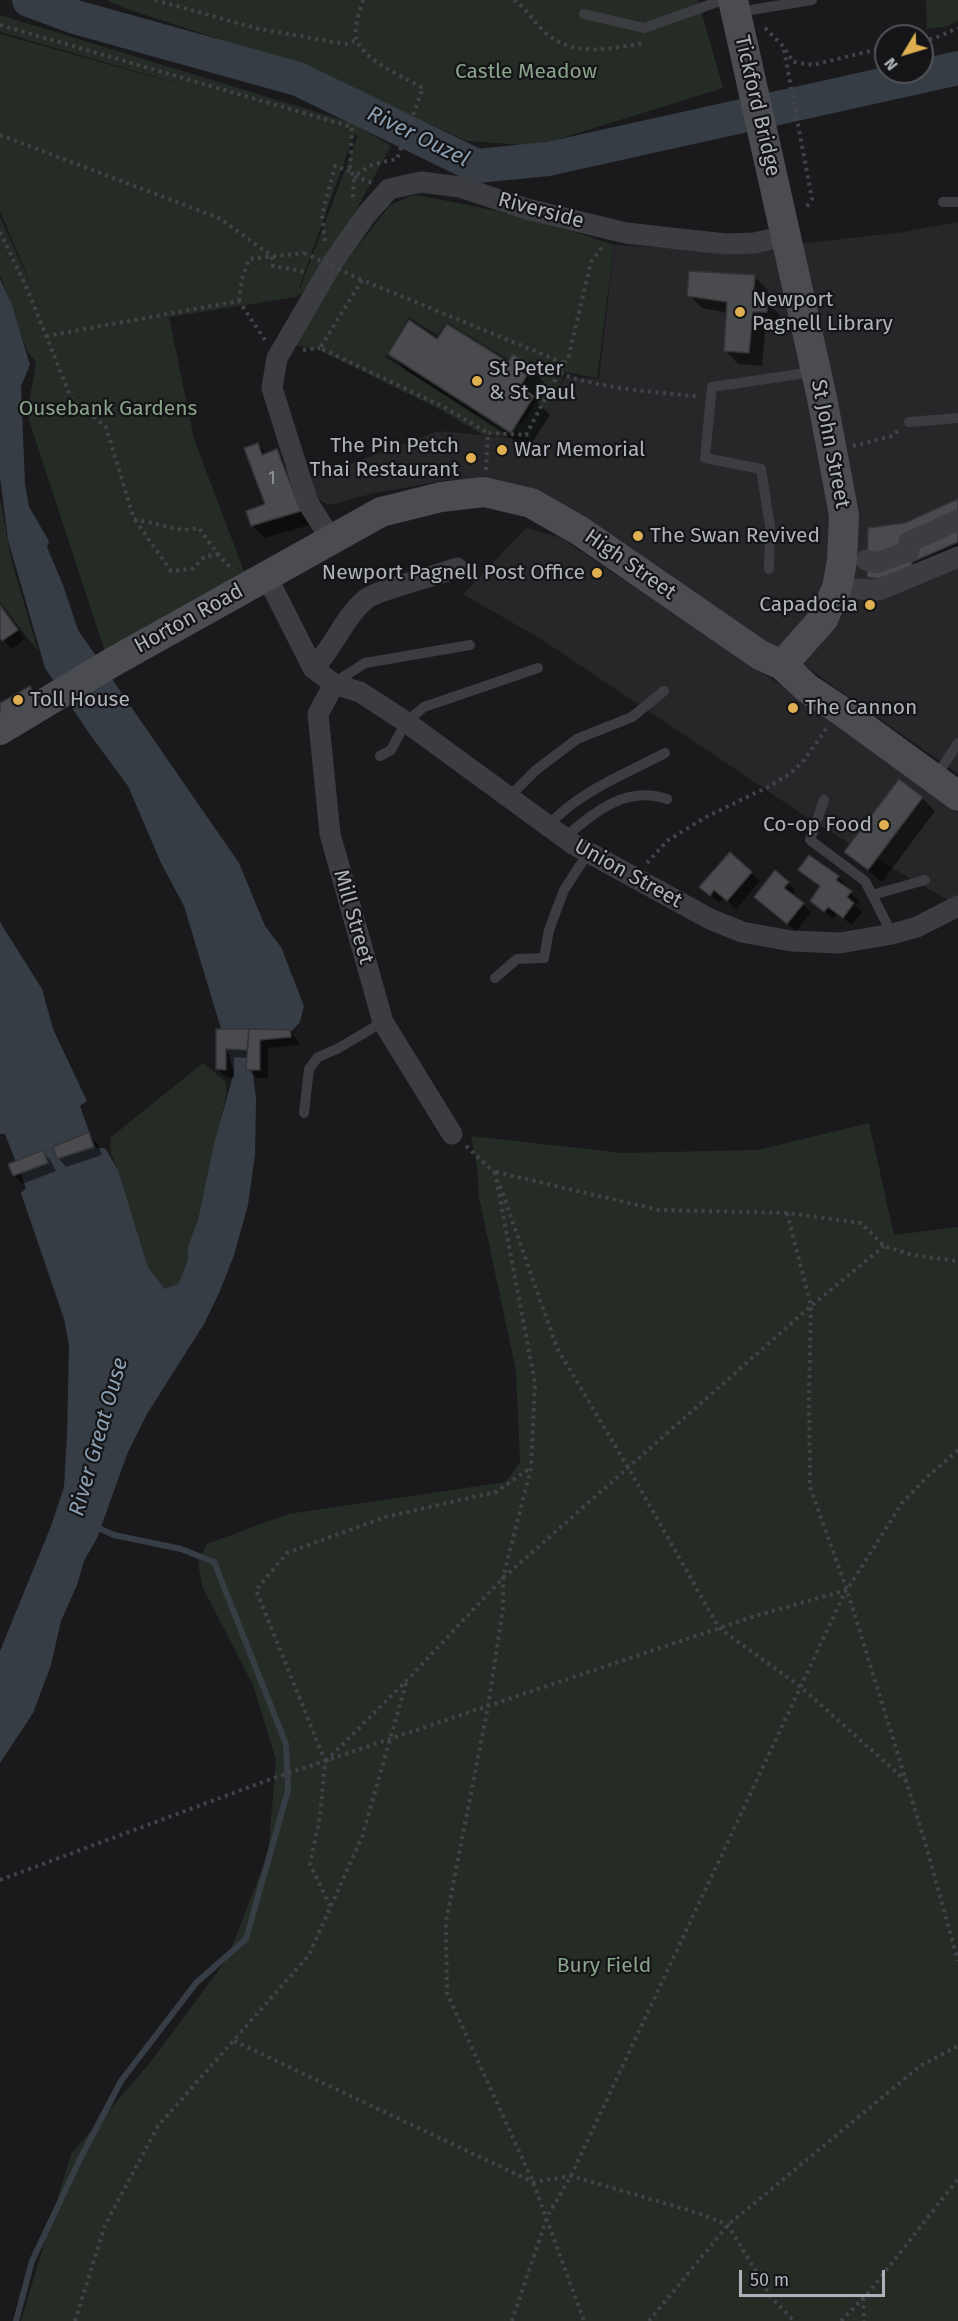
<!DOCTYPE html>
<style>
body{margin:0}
#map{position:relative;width:958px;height:2321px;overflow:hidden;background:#1a1a1c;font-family:"Fira Sans",sans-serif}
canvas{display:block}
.north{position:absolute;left:874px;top:24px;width:60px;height:60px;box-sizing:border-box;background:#151517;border:2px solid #525458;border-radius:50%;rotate:232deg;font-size:16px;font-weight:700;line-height:24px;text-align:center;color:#aeb2ba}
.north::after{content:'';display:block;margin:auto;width:21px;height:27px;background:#deb051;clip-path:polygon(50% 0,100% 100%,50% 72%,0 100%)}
.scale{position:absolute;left:739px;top:2270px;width:146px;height:27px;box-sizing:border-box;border:3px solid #aeb2ba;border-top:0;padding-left:8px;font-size:18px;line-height:21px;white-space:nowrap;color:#aeb2ba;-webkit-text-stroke:4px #151517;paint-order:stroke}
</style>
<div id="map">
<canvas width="958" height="2321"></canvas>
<div class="north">N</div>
<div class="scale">50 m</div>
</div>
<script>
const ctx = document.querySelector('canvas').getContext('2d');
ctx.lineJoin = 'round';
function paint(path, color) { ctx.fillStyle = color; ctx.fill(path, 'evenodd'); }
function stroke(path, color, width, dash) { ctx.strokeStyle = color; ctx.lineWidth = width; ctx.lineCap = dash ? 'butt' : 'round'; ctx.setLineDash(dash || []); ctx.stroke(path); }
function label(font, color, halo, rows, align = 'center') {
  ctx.font = font + ' "Fira Sans",sans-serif'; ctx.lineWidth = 4.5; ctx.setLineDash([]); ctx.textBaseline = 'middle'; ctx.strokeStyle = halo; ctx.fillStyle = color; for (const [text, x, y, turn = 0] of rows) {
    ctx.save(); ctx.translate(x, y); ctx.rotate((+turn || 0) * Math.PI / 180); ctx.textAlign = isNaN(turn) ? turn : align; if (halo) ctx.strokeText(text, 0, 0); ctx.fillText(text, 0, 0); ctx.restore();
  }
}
paint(new Path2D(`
 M958,222V774L818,675L576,518L499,482L446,480L371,494L329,505L317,499L307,480L438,431L532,440L565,377L599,379L614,245L735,251L904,232Z
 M526,528L561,538L821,712L958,813V908L944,898L820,826L544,641L463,594Z`), '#272629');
paint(new Path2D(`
 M106,0H698L723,88L536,146L467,141L310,69L127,9Z
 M926,0H958V21L948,26L927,29Z
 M0,15L352,123L391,146L314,286L296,297L169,317L194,439L245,574L107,658L27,414L36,362L27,351L0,275V217L36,296L0,211V34L211,93L0,32ZM354,134L358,136L300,288H299Z
 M413,195C482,206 548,222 614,245L597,378L565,372L559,388L531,440L517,436L483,435L443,411L338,359L316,349L291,345L331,281L390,205ZM409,317L437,335L447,322L530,373L526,386L538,397L527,417L511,431L501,429L385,357Z
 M0,498L11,559L38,651L0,602Z
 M203,1063L225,1081L227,1092L198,1220L188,1246V1260L179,1283L165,1289L148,1267L118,1170L111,1154L110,1138Z
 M869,1123L894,1235L958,1227V2321H21L71,2154L149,2064L227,1959L268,1854L276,1760L253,1685L202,1586L198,1562L207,1544L288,1514L506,1482L520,1462L516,1371L479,1197L477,1166L471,1136L623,1153L758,1150Z`), '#252c26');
paint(new Path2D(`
 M0,279L12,305L30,365L21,386L25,484L29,507L49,541L47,547L63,585L78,630L239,863L265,926L281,947L304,1006L300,1022L287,1036L255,1038L252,1065L256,1099L255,1155L248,1205L234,1255L220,1291L204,1324L147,1414L128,1452L97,1538L84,1561L77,1585L61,1621L51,1665L33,1713L0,1763V1651L51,1526L64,1487L67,1436L69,1345L64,1319L21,1193L26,1188L5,1134H0V922L42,989L53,1029L87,1101L80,1106L95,1148H105L118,1170L148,1267L165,1289L179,1283L188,1260V1246L198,1220L214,1144L234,1072L184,906L161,863L128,786L91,736L45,668L8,540L0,477Z`), '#363d44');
paint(new Path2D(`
 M755,277L768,290L767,303L780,315V325L766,324L762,366L738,364L725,350L728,313L702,308L689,295Z
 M438,341L508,365L514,356L526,364L544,382L539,389L544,393L538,402L550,415L528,449L407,371L389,354Z
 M257,444L267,454L276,451L289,464L313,524L265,538L252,525L267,505Z
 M958,500V561L882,589L869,576L906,524Z
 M0,604L25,639L12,649L0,635Z
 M922,798L935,811L882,882L846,852Z
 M809,857L838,877L847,886L845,888L859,901L855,906L862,912L852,925L837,914L833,919L812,901L821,888L800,870Z
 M751,873L760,881L736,909L724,898L719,903L702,887Z
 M788,883L796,891L793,896L811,912L796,931L756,897Z
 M218,1031H289L298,1040L299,1045L268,1048V1078H256L248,1069V1058L234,1057V1078L226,1077L217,1069Z
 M89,1136L98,1144L102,1155L66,1167L58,1158Z
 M43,1152L51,1161L56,1171L22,1184L14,1175Z`), '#0007');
stroke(new Path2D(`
 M16,2321L32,2261L81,2157L121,2081L196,1983L246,1939L288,1790L286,1744L214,1562L181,1549L114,1535L96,1527`), '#363d44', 6);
stroke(new Path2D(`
 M29,0L75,17L298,79L477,166L548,159L958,68`), '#363d44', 34);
const building = new Path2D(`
 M689,271L755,275L753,301H767V312H753L749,353L724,351L727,302L687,296Z
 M409,320L437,339L447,324L508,362L513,354L527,363L522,372L527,375L520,387L534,396L511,433L388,354Z
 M258,443L262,455L277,449L301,511L251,526L246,511L265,504L244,448Z
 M958,499V542L912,562L913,568L878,579L867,577L868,528L905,523Z
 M0,605L18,630L2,641L0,638Z
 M30,686L35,696L0,717V703Z
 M899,779L923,797L868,870L844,852Z
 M730,852L752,872L727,901L714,890L710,896L699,887Z
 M809,855L839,876L836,880L852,891L847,897L854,903L843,918L828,907L824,912L810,901L820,886L798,870Z
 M775,870L789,882L784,888L804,903L787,924L754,897Z
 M216,1029H249L247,1050L226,1049V1070L216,1069Z
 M249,1029L290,1030L291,1037L260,1040V1070H246Z
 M89,1132L94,1147L57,1159L53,1147Z
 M43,1150L48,1163L13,1176L8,1164Z`);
paint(building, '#4a4b4e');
stroke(building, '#353538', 1.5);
stroke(new Path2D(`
 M155,0L259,29L346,44L356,40
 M363,0C360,12 354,25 356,37C360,59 405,78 423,88L397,159L373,164L354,176L372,183
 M514,0C528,9 534,24 547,34C574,57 612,49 643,43
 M0,25L352,127L350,171L354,176L353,199
 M765,28L784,47L793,62L813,65L886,47
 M922,41L935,38L958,28
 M784,50L812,199L805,209
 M0,135L219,218L272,256L273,266L307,272
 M0,232L28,291L72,400L106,427L134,519L182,530L199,528L220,557L233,570
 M325,241L322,215L335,166L350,171
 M239,301L242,279L249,259L304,253
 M46,336L239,301L265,340
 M303,350L320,348
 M564,363L568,359L591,262L603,246
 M560,373C594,388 656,392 694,396L698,394
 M853,446L892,436L899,430
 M486,470L488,433L526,435L564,363L362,280L320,348L448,409L488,433
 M135,520L171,571L192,569L204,557L218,554
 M647,863L667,841L706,817L770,786L791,773L804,760L827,728
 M466,1146L495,1173
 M495,1172L535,1383L531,1468L503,1578V1608L488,1706L446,1921L447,1993L533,2182L584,2321
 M496,1172L659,1210L787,1213L861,1223L884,1246L912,1255L958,1261
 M500,1186L557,1348L629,1469L719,1628L801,1687L906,1781
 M787,1213L811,1306L809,1400L810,1487L847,1590L925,1842L958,1961
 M326,1761L408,1679L503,1578L811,1306L884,1246
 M0,1880L271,1779L755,1616L847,1590L902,1503L929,1475L958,1450
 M330,1906L310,1864L320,1817L325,1761L256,1590L287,1553L385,1517L496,1492L530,1468
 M234,2041L533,2182L571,2176L698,2213L728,2225L771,2297L794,2321
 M863,2298L864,2321
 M75,2321L105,2225L158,2126L309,1955L362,1837L407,1680
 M512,2321L547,2217L571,2176L846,1590
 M649,2321L728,2225L920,2066L958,2046
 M841,2321L869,2292L958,2179`), '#424348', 4, [3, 4.5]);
stroke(new Path2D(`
 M738,12L812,0
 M584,14L644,28L723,0
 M943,202H958
 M909,422L958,418
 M769,569L770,526L761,469L705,458L712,387L813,372
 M334,683L365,663L470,645
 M380,756L391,750L406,722L424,707L538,668
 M936,776L958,743
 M509,797L536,770L577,739L632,717L664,691
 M824,800L810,840L865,881L892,934
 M548,826C578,792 625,774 665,753
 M564,838C595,812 625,785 667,799
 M872,895L925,880
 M495,978L517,959L544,958L549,930L564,890L588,853
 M304,1113L309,1069L318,1057L337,1049L383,1022`), '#3c3d41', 10);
stroke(new Path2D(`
 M331,539L308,503L272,388L277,358L333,262L366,215L389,189L421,182L460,187L527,209L626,233L725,244L754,243L786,236
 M866,560L876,563L909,551V542L958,520
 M266,575L313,668L334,684L360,692L406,722L573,844L710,919L742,932L791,941L840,943L892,934L917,927L958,906
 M837,588L879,590L958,557
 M313,668C334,648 343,618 366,599C375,591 441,574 457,568
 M334,684L318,714L330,834L383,1022L452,1134`), '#3c3d41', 21);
stroke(new Path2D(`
 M733,0L822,398L844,515L842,561L837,588L823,619L782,665
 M0,730L111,663L381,512L441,497L484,492L531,503L580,531L760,655L782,665L808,689L840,710L958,796`), '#4a4c51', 30);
stroke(new Path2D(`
 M304,253L362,280`), '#424348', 4, [3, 4.5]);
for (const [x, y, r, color] of [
 [740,312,6,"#deb051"],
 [477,381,6,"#deb051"],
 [502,450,6,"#deb051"],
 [471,458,6,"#deb051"],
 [638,536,6,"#deb051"],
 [597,573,6,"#deb051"],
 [870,605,6,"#deb051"],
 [18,700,6,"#deb051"],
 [793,708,6,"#deb051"],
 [884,825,6,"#deb051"]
]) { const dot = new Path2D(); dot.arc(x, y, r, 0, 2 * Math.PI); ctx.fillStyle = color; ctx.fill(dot); stroke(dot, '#151517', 2); }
label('18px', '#95989f', null, [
 ["1",272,479]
]);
label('21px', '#88a38a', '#151517', [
 ["Castle Meadow",526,72],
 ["Ousebank Gardens",108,409],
 ["Bury Field",604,1966]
]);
label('21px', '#aeb2ba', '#151517', [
 ["Tickford Bridge",757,106,77],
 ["Riverside",541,211,15],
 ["St John Street",830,444,79],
 ["High Street",630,565,35],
 ["Horton Road",189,619,-29],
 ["Union Street",628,874,29],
 ["Mill Street",353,917,74]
]);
label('21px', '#aeb2ba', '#151517', [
 ["Newport",752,300],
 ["Pagnell Library",752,324],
 ["St Peter",489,369],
 ["& St Paul",489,393],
 ["The Pin Petch",459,446,"right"],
 ["Thai Restaurant",459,470,"right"],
 ["War Memorial",514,450],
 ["The Swan Revived",650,536],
 ["Newport Pagnell Post Office",585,573,"right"],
 ["Capadocia",858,605,"right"],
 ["Toll House",30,700],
 ["The Cannon",805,708],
 ["Co-op Food",872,825,"right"]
], 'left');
label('italic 22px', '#8a9eb1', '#151517', [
 ["River Ouzel",418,137,26],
 ["River Great Ouse",99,1437,-74]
]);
</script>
